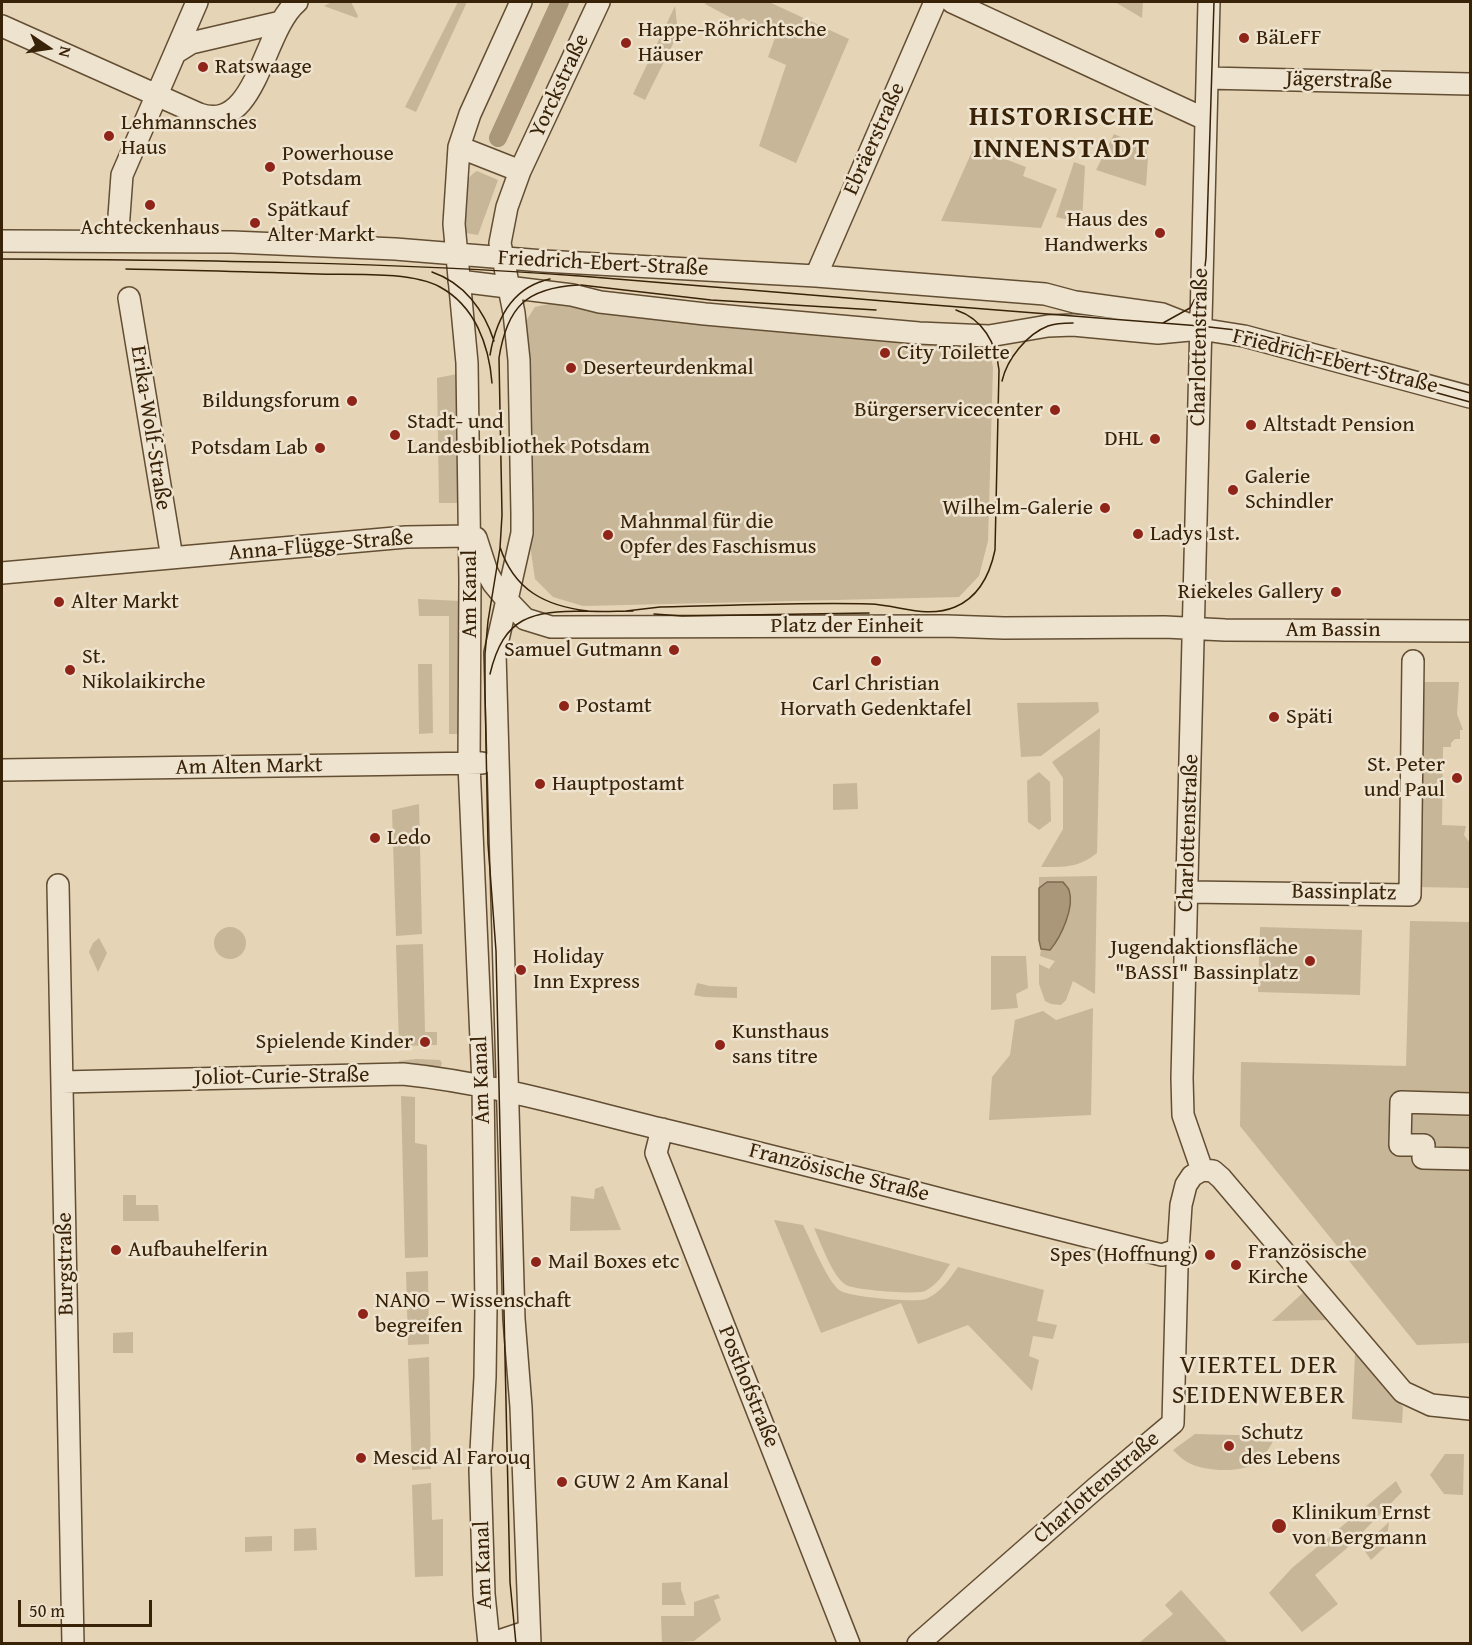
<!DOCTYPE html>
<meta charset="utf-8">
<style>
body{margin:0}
#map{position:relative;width:1472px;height:1645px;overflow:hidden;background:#e5d4b5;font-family:"Gentium Book Plus",serif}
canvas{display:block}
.frame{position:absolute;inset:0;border:3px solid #382208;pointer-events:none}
.north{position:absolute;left:18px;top:18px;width:60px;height:60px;-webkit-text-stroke:4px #eee3cf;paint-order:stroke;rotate:103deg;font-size:16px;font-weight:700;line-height:24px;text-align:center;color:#382208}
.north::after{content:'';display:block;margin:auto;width:21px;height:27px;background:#382208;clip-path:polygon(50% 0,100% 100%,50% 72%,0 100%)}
.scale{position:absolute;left:18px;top:1600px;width:134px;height:27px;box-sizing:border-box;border:3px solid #382208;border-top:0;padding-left:8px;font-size:18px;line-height:21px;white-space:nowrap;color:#382208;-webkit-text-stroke:4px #eee3cf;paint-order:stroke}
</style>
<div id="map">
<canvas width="1472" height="1645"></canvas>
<div class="frame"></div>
<div class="north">N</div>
<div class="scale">50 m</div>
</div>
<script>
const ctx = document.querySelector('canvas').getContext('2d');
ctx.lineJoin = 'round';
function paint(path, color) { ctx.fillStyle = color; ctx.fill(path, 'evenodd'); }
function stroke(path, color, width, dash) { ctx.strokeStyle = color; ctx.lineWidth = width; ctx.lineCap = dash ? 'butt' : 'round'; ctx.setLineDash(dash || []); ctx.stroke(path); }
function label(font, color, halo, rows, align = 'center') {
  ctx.font = font + ' "Gentium Book Plus",serif'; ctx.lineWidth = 5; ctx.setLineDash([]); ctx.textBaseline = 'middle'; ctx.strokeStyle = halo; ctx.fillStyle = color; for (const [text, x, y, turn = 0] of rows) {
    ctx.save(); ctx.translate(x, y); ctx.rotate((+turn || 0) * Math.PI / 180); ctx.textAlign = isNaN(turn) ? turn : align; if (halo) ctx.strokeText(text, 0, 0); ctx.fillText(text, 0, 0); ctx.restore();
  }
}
paint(new Path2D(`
 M332,2H351L358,16L357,18L324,6Z
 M458,2H467L416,112L405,107Z
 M706,2H769L849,39L796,163L759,146L786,65L768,57L776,35L743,18L737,21L705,4Z
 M1115,2H1143L1142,18Z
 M675,6L678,34L645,100L633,94Z
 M1114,134L1127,140L1125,144L1133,148L1135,144L1146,149L1148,158L1146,186L1096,170Z
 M974,147L1026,167L1023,176L1057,189L1041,228L941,221Z
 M1074,162L1085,166L1082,223L1056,217Z
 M477,171L498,180L478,235L466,233C463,215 458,180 477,171Z
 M553,303L988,346L993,367L988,541L979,576L959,597L583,606L553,597L535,579L531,552L526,321L535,307Z
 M457,374L460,503H439L437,378Z
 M418,599L461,601L462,734H449V616H419Z
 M418,664H432L433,733L419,734Z
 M1421,682H1459L1457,714L1463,730H1460V739H1455L1451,743V747H1443L1442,825L1466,826L1464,835L1470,843V888L1418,887Z
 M1098,702L1099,712L1041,756L1021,757L1017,703Z
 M1100,728L1097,853C1078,868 1065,867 1041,867L1063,829V778L1052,762Z
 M1039,772L1050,782L1051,821L1039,830L1028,822L1027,781Z
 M857,783L858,809L833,810V784Z
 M419,804L422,934L396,936L392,810Z
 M1097,876L1095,994L1073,981L1066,1000L1061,1005L1051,1004L1045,1001L1039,984V964L1049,969L1055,961L1040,956L1041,949L1050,950L1069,911V890L1063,882H1047L1039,888V877Z
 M1410,921L1470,922V1343L1417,1345L1240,1126L1241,1062L1406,1066Z
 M214 943a16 16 0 1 1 32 0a16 16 0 1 1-32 0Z
 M1260,927L1362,930L1360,995L1258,992Z
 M99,938L107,953L98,972L89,952L93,943Z
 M423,944L425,1032H437V1045L399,1046L396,945Z
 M991,956H1026L1028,988L1016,994L1018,1008L991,1010Z
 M697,983L710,986L737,987V998L704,997L694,995Z
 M1093,1008L1091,1115L989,1120L992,1077L1010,1055L1015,1020L1043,1011L1056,1020Z
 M416,1059L440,1060L442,1063L441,1066L435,1069L399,1065V1061Z
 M401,1096L415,1097V1143L427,1145L428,1257L405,1258Z
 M603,1186L621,1230L570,1231L571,1196L594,1199L595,1189Z
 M123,1195H136V1205H158L159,1221H123Z
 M774,1220L803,1225C811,1241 827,1280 839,1290C848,1297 916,1303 926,1299C941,1292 949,1280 958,1267L1044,1290L1037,1321L1057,1325L1053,1339L1033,1336L1029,1356L1039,1360L1032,1391L968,1325L918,1344L901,1303L821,1333Z
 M814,1228L950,1264C943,1275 937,1285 925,1291C916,1295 855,1290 846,1285C832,1276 821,1243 814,1228Z
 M428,1271L429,1344L408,1345L406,1272Z
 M1305,1291L1329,1320L1272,1321Z
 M133,1332V1353H113V1333Z
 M1355,1354L1359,1355L1403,1407L1402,1423L1352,1419Z
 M429,1357L431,1469L412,1470L408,1359Z
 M1195,1434L1276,1436C1270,1447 1264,1458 1252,1465C1236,1473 1202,1471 1187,1462C1182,1459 1177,1454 1173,1450Z
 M1445,1454H1464L1463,1495L1444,1494L1430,1475Z
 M1396,1481L1402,1492L1346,1549L1315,1575L1338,1604L1302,1632L1269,1593L1292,1568Z
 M431,1483L432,1520L443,1519V1576L415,1577L412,1485Z
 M1389,1522L1386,1546L1371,1560L1362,1547Z
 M316,1528L317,1550L294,1551V1529Z
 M272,1536V1551L245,1552V1537Z
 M681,1582V1589L686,1605H662V1583Z
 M1181,1590L1228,1643H1139L1173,1614L1165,1605Z
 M718,1594L720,1598L714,1600L721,1620L694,1641L662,1643L661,1616H694V1602Z`), '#c8b698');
const water = new Path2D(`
 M1047,882H1063C1065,885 1068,887 1069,890C1075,907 1061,937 1050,950L1041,949L1039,940V888Z`);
paint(water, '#aa977a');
stroke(water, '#7c684c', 1.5);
stroke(new Path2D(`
 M498,138L560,2`), '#aa977a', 18);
const minor = new Path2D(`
 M952,2L1205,119
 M2,26L199,114C257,134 262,31 297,2
 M175,53L197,2
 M1207,78L1470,84
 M459,147L520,171
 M2,241L232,242L395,249L543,261L816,276L1045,294L1075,302L1162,314L1200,329
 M119,241L118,230L122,175L175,53L191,43L281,22
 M816,276L935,2
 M459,281L572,295L600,302L705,314L919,333L989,336L1048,326L1073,325L1158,333L1200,329L1244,336L1470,397
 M129,298L172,558
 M476,538L487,572L493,583L507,600L525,619L551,627L946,626L1004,628L1165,627L1225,630L1470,631
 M2,573L406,537L469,536
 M2,770L482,763
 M58,885L73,1644
 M1188,892L1410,895L1413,661
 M62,1082L403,1074C492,1083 578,1109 665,1130C831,1170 996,1214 1162,1255L1177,1250
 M1470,1104L1401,1102L1400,1145H1424L1423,1158L1470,1159
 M662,1129L656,1153L849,1644
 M1202,1170L1183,1115L1182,1078L1209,2
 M1202,1170L1213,1171L1221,1178L1403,1392L1431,1405L1470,1409
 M489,1644L484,1594L480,1470L485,1377L486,1308L483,1085L469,764L470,580L467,363L454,224L459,147L470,114L521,2
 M490,1644L529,1631
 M530,1644L521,1407L514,1319L495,653L522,533V514L519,360L514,313L500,243L507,207L520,171L599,2
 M918,1644L1097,1487L1173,1423L1177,1267L1181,1205L1186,1185L1192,1176L1202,1170`);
stroke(minor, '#634e33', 24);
stroke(minor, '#eee3cf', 21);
stroke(new Path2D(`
 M2,259C194,260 388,262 580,276C787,292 993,311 1200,326L1245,331L1470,393
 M126,269C190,270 254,272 318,274C351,275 411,271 440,287C475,306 489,345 492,383
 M432,272C464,283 484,310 494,341
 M581,285L711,300L876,310
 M1163,323L1190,308L1203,283L1206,258L1214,2
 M490,355C496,320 512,287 550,279
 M1002,381C1007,359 1027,334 1048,326C1056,323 1065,323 1073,323
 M1394,381L1470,402
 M500,547C514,590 545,606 588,611
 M626,611L660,607C730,606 800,602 870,604C899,605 926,619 955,607C979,597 990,574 995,550L999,370C996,343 983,319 956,310
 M654,614L682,616L869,613
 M490,674C504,616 531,611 586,611C602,612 617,611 633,611
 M516,1644L510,1582L496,951L488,844L485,692V654L488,621L500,548L502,515L499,358C507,307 526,288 578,285`), '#382208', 1.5);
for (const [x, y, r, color] of [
 [1244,38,6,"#8f2418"],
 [626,43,6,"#8f2418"],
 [203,67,6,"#8f2418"],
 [109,136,6,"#8f2418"],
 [270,167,6,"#8f2418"],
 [150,205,6,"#8f2418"],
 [255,223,6,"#8f2418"],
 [1160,233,6,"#8f2418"],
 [885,353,6,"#8f2418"],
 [571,368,6,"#8f2418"],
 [352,401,6,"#8f2418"],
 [1055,410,6,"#8f2418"],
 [1251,425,6,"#8f2418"],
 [395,435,6,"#8f2418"],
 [1155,439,6,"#8f2418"],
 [320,448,6,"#8f2418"],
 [1233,490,6,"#8f2418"],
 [1105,508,6,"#8f2418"],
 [1138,534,6,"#8f2418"],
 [608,535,6,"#8f2418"],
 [1336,592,6,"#8f2418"],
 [59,602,6,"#8f2418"],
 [674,650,6,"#8f2418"],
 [876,661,6,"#8f2418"],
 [70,670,6,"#8f2418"],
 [564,706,6,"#8f2418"],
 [1274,717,6,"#8f2418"],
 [1457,778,6,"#8f2418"],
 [540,784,6,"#8f2418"],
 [375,838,6,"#8f2418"],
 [1310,961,6,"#8f2418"],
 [521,970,6,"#8f2418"],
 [425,1042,6,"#8f2418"],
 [720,1045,6,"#8f2418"],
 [116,1250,6,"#8f2418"],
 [1210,1255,6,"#8f2418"],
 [536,1262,6,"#8f2418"],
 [1236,1265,6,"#8f2418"],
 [363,1314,6,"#8f2418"],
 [1229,1446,6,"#8f2418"],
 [361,1458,6,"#8f2418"],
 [562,1482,6,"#8f2418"],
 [1279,1526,8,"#8f2418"]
]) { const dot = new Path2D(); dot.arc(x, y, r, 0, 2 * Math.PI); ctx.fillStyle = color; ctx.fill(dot); stroke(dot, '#eee3cf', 2); }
label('22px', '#382208', '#eee3cf', [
 ["Happe-Röhrichtsche",638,30],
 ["Häuser",638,55],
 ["BäLeFF",1256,38],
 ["Ratswaage",215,67],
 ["Lehmannsches",121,123],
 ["Haus",121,148],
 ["Powerhouse",282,154],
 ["Potsdam",282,179],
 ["Spätkauf",267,210],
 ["Alter Markt",267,235],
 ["Haus des",1148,220,"right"],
 ["Handwerks",1148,245,"right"],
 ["Achteckenhaus",150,228,"center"],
 ["City Toilette",897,353],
 ["Deserteurdenkmal",583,368],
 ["Bildungsforum",340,401,"right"],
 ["Bürgerservicecenter",1043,410,"right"],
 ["Stadt- und",407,422],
 ["Landesbibliothek Potsdam",407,447],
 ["Altstadt Pension",1263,425],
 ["DHL",1143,439,"right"],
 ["Potsdam Lab",308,448,"right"],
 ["Galerie",1245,477],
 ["Schindler",1245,502],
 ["Wilhelm-Galerie",1093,508,"right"],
 ["Mahnmal für die",620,522],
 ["Opfer des Faschismus",620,547],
 ["Ladys 1st.",1150,534],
 ["Riekeles Gallery",1324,592,"right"],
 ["Alter Markt",71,602],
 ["Samuel Gutmann",662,650,"right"],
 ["St.",82,657],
 ["Nikolaikirche",82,682],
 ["Carl Christian",876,684,"center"],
 ["Horvath Gedenktafel",876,709,"center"],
 ["Postamt",576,706],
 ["Späti",1286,717],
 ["St. Peter",1445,765,"right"],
 ["und Paul",1445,790,"right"],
 ["Hauptpostamt",552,784],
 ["Ledo",387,838],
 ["Jugendaktionsfläche",1298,948,"right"],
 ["\"BASSI\" Bassinplatz",1298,973,"right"],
 ["Holiday",533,957],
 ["Inn Express",533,982],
 ["Kunsthaus",732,1032],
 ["sans titre",732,1057],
 ["Spielende Kinder",413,1042,"right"],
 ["Aufbauhelferin",128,1250],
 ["Französische",1248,1252],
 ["Kirche",1248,1277],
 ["Spes (Hoffnung)",1198,1255,"right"],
 ["Mail Boxes etc",548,1262],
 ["NANO – Wissenschaft",375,1301],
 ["begreifen",375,1326],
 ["Schutz",1241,1433],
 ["des Lebens",1241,1458],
 ["Mescid Al Farouq",373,1458],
 ["GUW 2 Am Kanal",574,1482],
 ["Klinikum Ernst",1292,1513],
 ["von Bergmann",1292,1538]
], 'left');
label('22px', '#382208', '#eee3cf', [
 ["Jägerstraße",1339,81,2],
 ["Yorckstraße",560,86,-65],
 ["Ebräerstraße",875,139,-66],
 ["Friedrich-Ebert-Straße",603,264,3],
 ["Charlottenstraße",1200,347,-89],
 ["Friedrich-Ebert-Straße",1335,362,14],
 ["Erika-Wolf-Straße",150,428,81],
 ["Anna-Flügge-Straße",321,546,-5],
 ["Am Kanal",470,594,-90],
 ["Platz der Einheit",847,626],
 ["Am Bassin",1333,630],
 ["Am Alten Markt",249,767,-1],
 ["Charlottenstraße",1189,833,-88],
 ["Bassinplatz",1344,893,1],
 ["Joliot-Curie-Straße",282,1077,-1],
 ["Am Kanal",482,1080,-92],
 ["Französische Straße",839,1173,14],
 ["Burgstraße",66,1264,-91],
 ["Posthofstraße",748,1387,68],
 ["Charlottenstraße",1097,1488,-41],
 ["Am Kanal",484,1565,-92]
]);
ctx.letterSpacing = '1.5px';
label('26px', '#382208', '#eee3cf', [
 ["VIERTEL DER",1259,1366],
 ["SEIDENWEBER",1259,1396]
]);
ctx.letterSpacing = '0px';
ctx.letterSpacing = '1.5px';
label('bold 28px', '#382208', '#eee3cf', [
 ["HISTORISCHE",1062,118],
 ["INNENSTADT",1062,150]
]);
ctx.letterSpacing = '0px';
</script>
